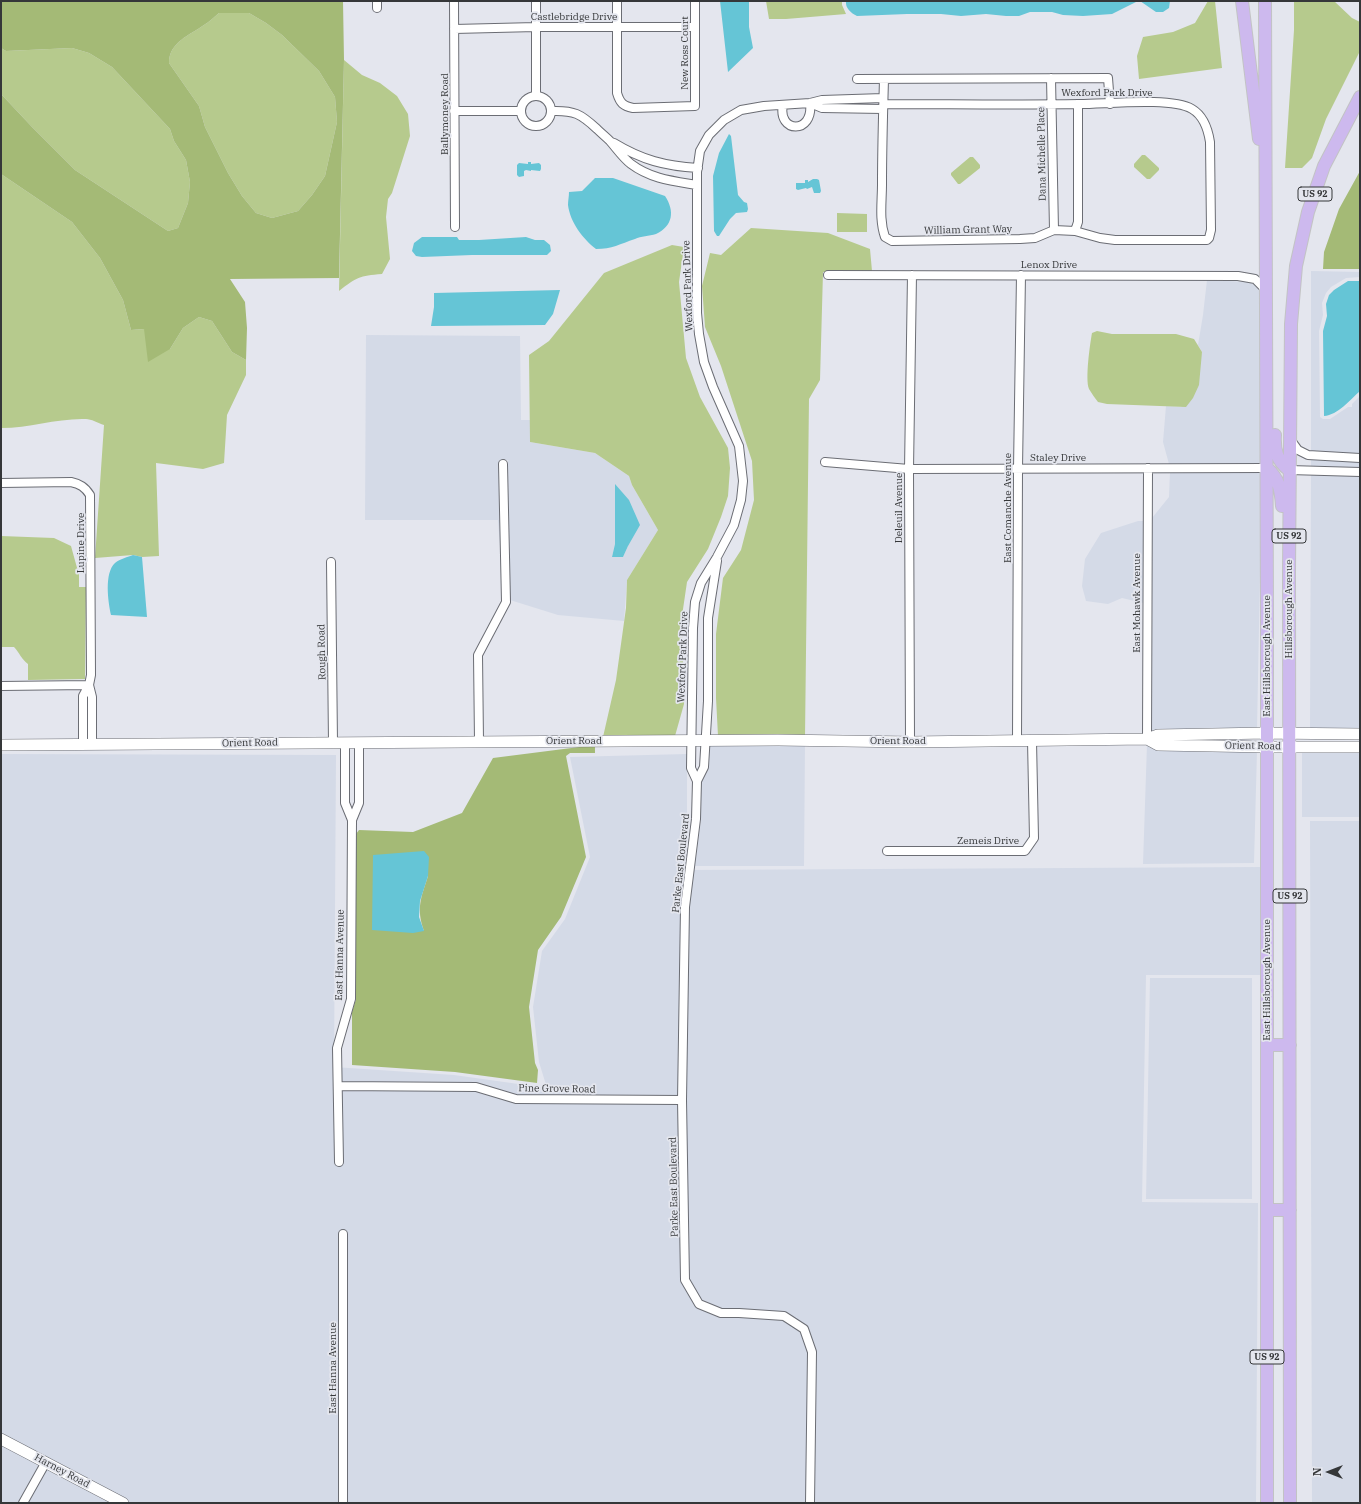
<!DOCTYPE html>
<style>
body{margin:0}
#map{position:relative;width:1361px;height:1504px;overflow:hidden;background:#e4e6ee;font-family:"IBM Plex Serif",serif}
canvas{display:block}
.frame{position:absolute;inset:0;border:2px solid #353739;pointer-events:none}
.north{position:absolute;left:1309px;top:1452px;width:40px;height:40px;-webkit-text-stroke:3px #e4e6ee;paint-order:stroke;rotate:270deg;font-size:11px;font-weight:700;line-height:16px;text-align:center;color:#353739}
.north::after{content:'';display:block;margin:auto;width:14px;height:18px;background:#353739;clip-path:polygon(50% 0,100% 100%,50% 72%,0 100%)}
</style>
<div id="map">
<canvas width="1361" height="1504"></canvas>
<div class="frame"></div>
<div class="north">N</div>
</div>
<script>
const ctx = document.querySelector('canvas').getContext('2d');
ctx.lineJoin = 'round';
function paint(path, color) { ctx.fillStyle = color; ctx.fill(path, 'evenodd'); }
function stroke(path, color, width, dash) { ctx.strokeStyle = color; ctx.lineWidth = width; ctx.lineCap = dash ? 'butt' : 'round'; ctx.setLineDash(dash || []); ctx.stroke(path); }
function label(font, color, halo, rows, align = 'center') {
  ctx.font = font + ' "IBM Plex Serif",serif'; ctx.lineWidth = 3.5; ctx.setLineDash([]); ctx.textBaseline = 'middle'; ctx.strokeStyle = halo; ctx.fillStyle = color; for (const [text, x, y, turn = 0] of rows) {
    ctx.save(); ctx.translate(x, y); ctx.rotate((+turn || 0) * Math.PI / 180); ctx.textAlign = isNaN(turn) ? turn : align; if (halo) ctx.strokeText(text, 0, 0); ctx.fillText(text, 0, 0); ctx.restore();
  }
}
paint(new Path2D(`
 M1311,271L1360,272V277L1346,278L1331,287L1326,293L1322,303L1323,315L1319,331L1320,417L1323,419H1330L1348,407H1352V404L1360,396V454L1311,452Z
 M1207,280L1250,282L1261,291L1262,464H1169L1163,442L1166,406L1181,407L1202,352L1198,345L1203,315Z
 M366,335L520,336L521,420H530V442L595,453L629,476L632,485L658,530L627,580L624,621L558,615L510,600L508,460H499L500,547L498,520H365ZM615,485L628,546L623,557H612L615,544Z
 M1311,460L1360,462V468L1311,467Z
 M1170,472H1262L1257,729L1151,733L1152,518L1169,497Z
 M1311,475L1360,476V730L1310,729Z
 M1138,521H1143V603L1122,598L1108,604L1086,601L1082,586L1085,559L1101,533Z
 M710,744H805L804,866H695L701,820L700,783L709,767Z
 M1147,744L1257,751L1254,863L1143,864Z
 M1302,750H1360V817H1302Z
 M1,754L336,755L334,1067L454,1075L547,1088L539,1062L533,1007L542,951L565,919L590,857L570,757L687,754V870L1260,867V975H1146L1142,1202L1258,1203L1256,1503H1Z
 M1310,821H1360V1503H1312Z
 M1150,978H1252V1199H1146Z`), '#d4dae7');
paint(new Path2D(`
 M766,1H842V5L846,14L786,19H769Z
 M1208,1H1215L1222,68L1139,79L1137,56L1143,37L1173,32L1195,23Z
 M1294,1H1334L1352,18L1360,22V51L1326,119L1312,158L1302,168H1285L1294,30Z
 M219,13H249L266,23L282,35L319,71L335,97L337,122L325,176L312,195L298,211L272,218L256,213L242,196L228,173L205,127L199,106L169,63C169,42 190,35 204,25C209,22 214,17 219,13Z
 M1,48L6,51L72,48L89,53L112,67L170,129L174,141L186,160L190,182L188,203L178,228L168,231L75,170L33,128L1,94Z
 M344,60L362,75L380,83L397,96L408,114L410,136L392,193L388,199L386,217L390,259L382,274C359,276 357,277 339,291Z
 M1142,155H1145L1159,168V170L1150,179H1147L1134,167V164Z
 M970,157H973L980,165V168L960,184H958L951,175V173Z
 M1,174L72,222L100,258L123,300L131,330L144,329L170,349L183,328L199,317L212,321L232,352L246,360V375L227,415L224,463L203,469L156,463L159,556L142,557L133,555L95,558L104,425C98,423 91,419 86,419C58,418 30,428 1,428Z
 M837,213L867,214V232H837Z
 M751,228L828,233L870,249L872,271L823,272L820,380L809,399L805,736H718L716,698V634L723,578L741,550L754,500L752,461L721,366L705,327L702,286L710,253L721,255Z
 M672,245L684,247L679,282L686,358L700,397L728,448L730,468L728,496L721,517L708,549L687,582L682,616L684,704L675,736L603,737L616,680L626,608L627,580L658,530L632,485L629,476L595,453L530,442L529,355L549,341L604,273Z
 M1097,331L1112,334H1176L1194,339L1202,352L1199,385L1193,398L1186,407L1107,404L1098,402C1095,398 1092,394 1089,389C1085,379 1090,344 1092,333Z
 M1,536L54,538L71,546L79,575V587H86L85,679L28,680V664C22,660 19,652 14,647H1Z`), '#b6ca8d');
paint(new Path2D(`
 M1,1H343L344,60L339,278L230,279L245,302L247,328L246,360L232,352L212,321L199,317L183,328L170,349L148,362L144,329L131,330L123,300L100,258L72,222L1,174V94L33,128L75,170L168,231L178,228L188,203L190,182L186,160L174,141L170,129L112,67L89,53L72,48L6,51L1,48ZM219,13H249L266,23L282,35L319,71L335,97L337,122L325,176L312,195L298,211L272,218L256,213L242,196L228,173L205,127L199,106L169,63C169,42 190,35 204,25C209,22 214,17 219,13Z
 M1360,171V269H1323L1324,252L1339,209Z
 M595,745V753H570L566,756L586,857L561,917L538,950L529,1007L535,1063L538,1070L537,1083L455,1072L352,1065V1012L356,999V834L359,830L413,832L462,813L493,758ZM373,855L428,876C421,898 416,908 424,931Z`), '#a4ba76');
paint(new Path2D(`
 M720,1H749V27L753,48L728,72Z
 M846,1H1138L1112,14L1083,16L1063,15L1052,12H1030L1019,16H1006L986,14L961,16L941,14H907L857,16C851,13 845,8 846,1Z
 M1140,1H1170L1169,8L1163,12H1156Z
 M729,134L731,136L738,195L744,202L747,203L748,209L747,212L736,213L730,219L719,236H717L714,231L713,176L719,153Z
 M528,162H531V164L539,163L541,165V169L540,171L531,170V171L526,170L524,171V176L519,177L517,175V165L519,163L528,164Z
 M595,178H613L665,196C675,211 673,226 656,234C649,236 641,236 635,239C620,244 612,249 596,249C583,239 570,222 568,205C568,201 569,196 569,192L582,191Z
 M813,179H817L819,180L821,191L820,193H814L812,187L807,189L806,188L798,190L796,189V183H805V180H808V182Z
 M422,237H457L459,240H479L526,237L535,240H544L550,245L551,251L547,255H472L422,257L416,256L412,251L414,243Z
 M1348,281H1360V391C1350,400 1338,415 1324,416L1323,331L1327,316L1326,304L1329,295L1334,290Z
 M560,290L553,314L545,325L431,326L434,307V293Z
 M615,484L629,500L640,525L628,546L623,557H612L615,544Z
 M133,555L142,557L147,617L111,615C108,602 104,573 115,563C120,559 128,557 133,555Z
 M424,851L429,857L428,876L420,901L419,917L424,931L413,933L372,930L373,855Z`), '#65c5d6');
const street = new Path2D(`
 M377,1V8
 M454,1L455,227
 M536,1V96
 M617,1V93C620,103 623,106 633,108L695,106V1
 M454,29L536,27H695
 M1051,78L1054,230
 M857,79L1108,78L1110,104
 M521 111a15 15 0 1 1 30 0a15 15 0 1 1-30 0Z
 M810,103L822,108L883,109
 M884,104C949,104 1015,105 1080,104C1107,104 1171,97 1192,109C1204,116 1208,129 1210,142L1211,230L1209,238L1207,240H1115L1100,238L1075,231L1054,230L1035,238L1020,239L892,241L885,237C879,220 882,202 882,184C882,149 883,114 884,79
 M783,105C777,133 814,135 810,103
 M454,111H521
 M551,111C574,110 581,114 597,129C601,133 606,137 610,141C617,149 623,158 631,164C651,179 673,181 697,185
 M614,143C642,160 665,166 698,168
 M1075,231L1078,222V104
 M828,275L1238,276L1255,279L1266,290
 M1290,439L1298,450L1308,455L1360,458
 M825,462L909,469L1267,468
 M1289,470L1360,472
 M1,483L71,482C80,484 85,487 90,495L91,675L89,685L83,696V745
 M331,562L333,743
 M89,685L92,697V744
 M1,686L89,685
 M1147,739L1148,468
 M479,741L478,655L506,602L503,464
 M1017,741L1018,468L1021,275
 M910,742L909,469L912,275
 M697,781L704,767L708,701V618L717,561
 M352,820L359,803V742
 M887,851H1025L1034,838L1032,741
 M338,1086L476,1087L516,1099L682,1100
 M339,1162L337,1048L351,999L352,820L345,803V742
 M343,1234V1503
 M23,1503L46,1462
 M810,1503L812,1352L804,1329L784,1316L739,1313H721L699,1304L685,1280L682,1100L685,907L696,819L697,781L691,768L693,628L695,602L701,583L717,557L734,525L741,500L743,481L739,446L713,387L704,362L699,334L697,313V172L700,151L709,135L724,120L741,110L764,106L810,103L822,100L883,98`);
const secondary = new Path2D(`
 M1147,739L1158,745L1267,747H1360
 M1,745L778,740L910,742L1147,739L1158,735L1267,733L1360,734
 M1,1439L123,1503`);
const primary = new Path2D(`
 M1242,1L1259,139
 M1265,1L1267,614V1503
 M1275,435C1274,450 1277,461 1289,470
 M1267,468C1279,479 1281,490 1282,506
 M1267,1045H1290
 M1267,1210H1290
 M1290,1503L1289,571L1291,324L1296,266L1308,212L1324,166L1360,97`);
stroke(street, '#6b6d74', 10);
stroke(secondary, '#6b6d74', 12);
stroke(primary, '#c2c3c4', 14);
stroke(street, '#fff', 8);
stroke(secondary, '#fff', 11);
stroke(primary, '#cdb9ee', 12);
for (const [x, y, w] of [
 [1315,194,34],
 [1289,536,34],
 [1290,896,34],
 [1267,1357,34]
]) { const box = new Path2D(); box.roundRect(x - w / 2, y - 7, w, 14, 3); ctx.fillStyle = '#e4e6ee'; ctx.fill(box); stroke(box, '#353739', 1); }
label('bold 9px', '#353739', null, [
 ["US 92",1315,194],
 ["US 92",1289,536],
 ["US 92",1290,896],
 ["US 92",1267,1357]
]);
label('10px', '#353739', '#e4e6ee', [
 ["Castlebridge Drive",574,17],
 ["New Ross Court",685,53,-90],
 ["Wexford Park Drive",1107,93],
 ["Ballymoney Road",445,114,-90],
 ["Dana Michelle Place",1042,154,-91],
 ["William Grant Way",968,230,-1],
 ["Lenox Drive",1049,265],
 ["Wexford Park Drive",688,286,-92],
 ["Staley Drive",1058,458],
 ["Deleuil Avenue",899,508,-90],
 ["East Comanche Avenue",1008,508,-90],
 ["Lupine Drive",81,543,-90],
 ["East Mohawk Avenue",1137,603,-90],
 ["Hillsborough Avenue",1289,609,-90],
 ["Rough Road",322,652,-91],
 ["East Hillsborough Avenue",1267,656,-90],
 ["Wexford Park Drive",683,657,-88],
 ["Orient Road",574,741],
 ["Orient Road",898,741],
 ["Orient Road",250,743,-1],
 ["Orient Road",1253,746,1],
 ["Zemeis Drive",988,841],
 ["Parke East Boulevard",681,863,-84],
 ["East Hanna Avenue",340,955,-89],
 ["East Hillsborough Avenue",1267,980,-90],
 ["Pine Grove Road",557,1089,1],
 ["Parke East Boulevard",674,1187,-91],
 ["East Hanna Avenue",333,1368,-90],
 ["Harney Road",62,1471,28]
]);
</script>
